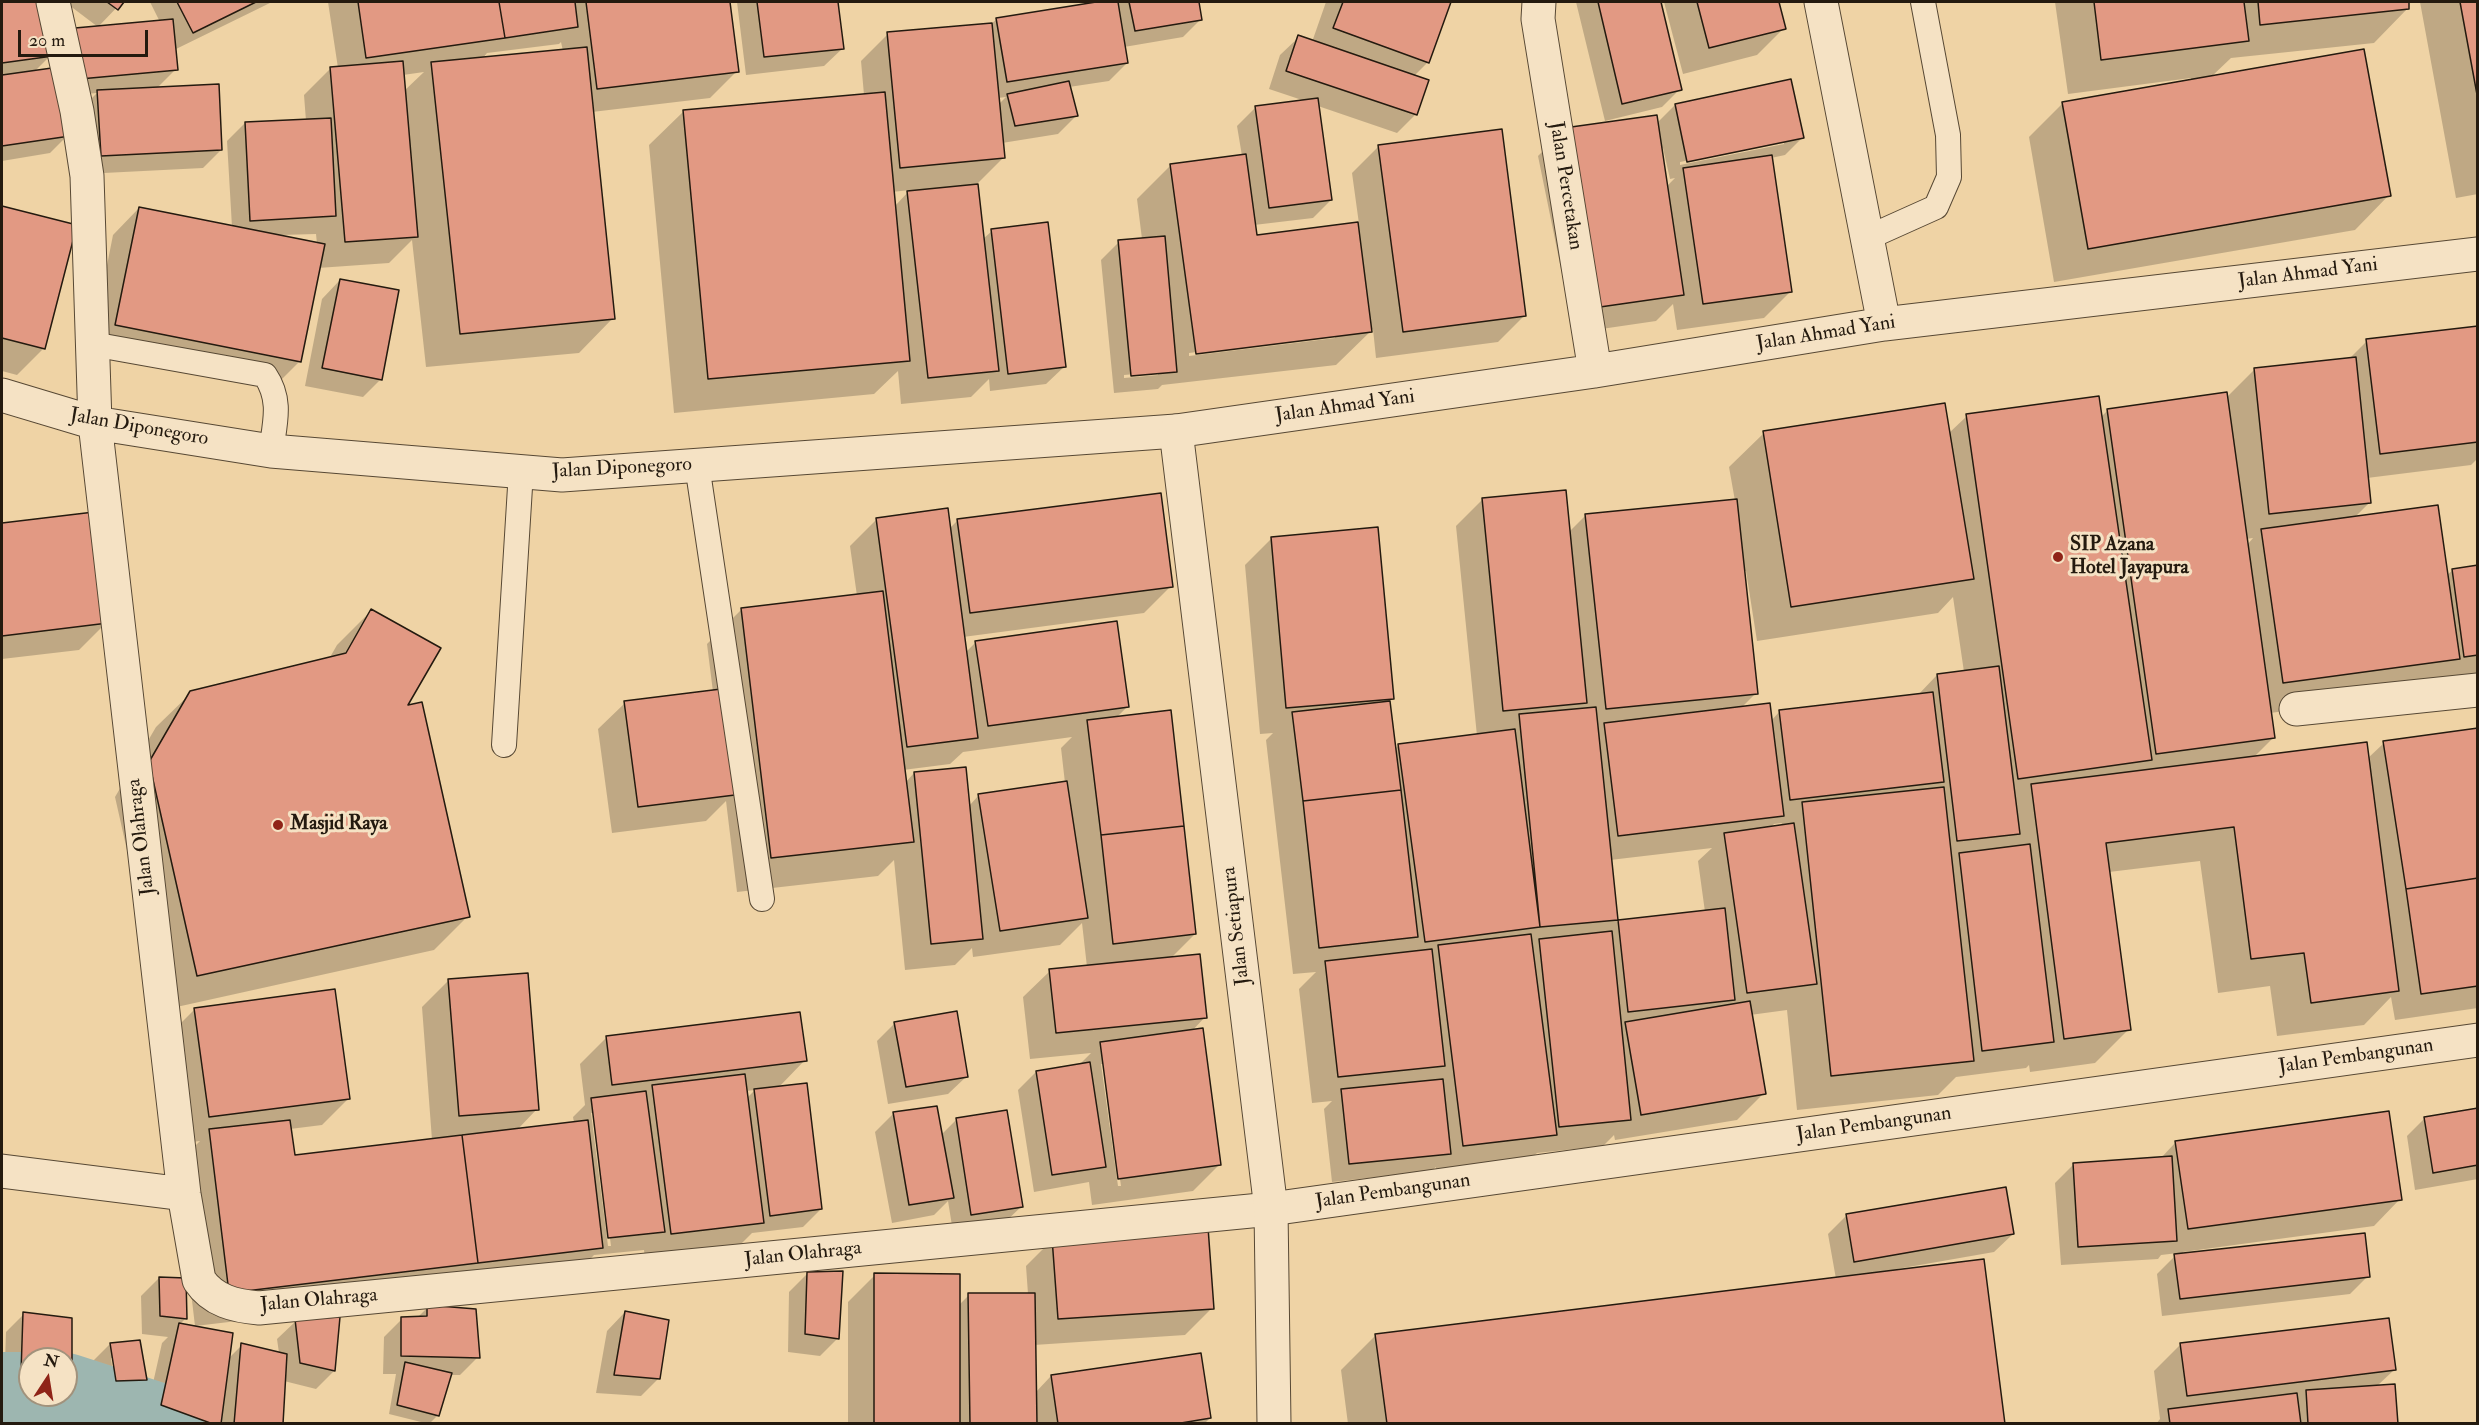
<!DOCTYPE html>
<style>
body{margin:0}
#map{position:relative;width:2479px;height:1425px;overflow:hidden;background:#efd3a5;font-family:"IM FELL Double Pica",serif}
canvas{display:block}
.frame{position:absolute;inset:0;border:3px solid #241a0f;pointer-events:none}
.north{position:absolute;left:18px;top:1347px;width:60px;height:60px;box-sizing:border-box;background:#f5e2c4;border:2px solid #a1927c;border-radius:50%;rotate:12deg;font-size:16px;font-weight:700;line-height:24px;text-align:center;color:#241a0f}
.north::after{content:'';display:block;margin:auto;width:21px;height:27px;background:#8f2418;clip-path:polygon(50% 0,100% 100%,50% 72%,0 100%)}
.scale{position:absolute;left:18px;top:30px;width:130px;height:27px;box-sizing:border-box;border:3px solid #241a0f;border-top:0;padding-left:8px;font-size:18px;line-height:21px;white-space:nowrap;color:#241a0f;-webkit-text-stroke:4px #f5e2c4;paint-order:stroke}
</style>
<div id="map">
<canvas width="2479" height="1425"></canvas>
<div class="frame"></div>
<div class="north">N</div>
<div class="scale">20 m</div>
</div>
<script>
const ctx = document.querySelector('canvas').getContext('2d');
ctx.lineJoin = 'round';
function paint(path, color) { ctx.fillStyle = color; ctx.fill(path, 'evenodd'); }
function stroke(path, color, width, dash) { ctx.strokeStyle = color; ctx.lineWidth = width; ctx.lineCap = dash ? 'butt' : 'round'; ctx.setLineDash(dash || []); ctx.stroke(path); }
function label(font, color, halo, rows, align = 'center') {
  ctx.font = font + ' "IM FELL Double Pica",serif'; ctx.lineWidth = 6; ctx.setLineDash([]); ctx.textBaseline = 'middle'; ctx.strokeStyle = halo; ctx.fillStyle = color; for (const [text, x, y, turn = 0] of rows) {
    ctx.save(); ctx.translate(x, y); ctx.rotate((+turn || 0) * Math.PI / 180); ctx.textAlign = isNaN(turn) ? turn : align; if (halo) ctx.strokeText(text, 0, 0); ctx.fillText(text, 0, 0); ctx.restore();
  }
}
paint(new Path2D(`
 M2,2H43L51,55L34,72L59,68L160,22L150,2H272L174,50L176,69L156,89L221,150L203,168L84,174L80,110L97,93L62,96L68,135L50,153L2,161Z
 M65,2H122L98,27Z
 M328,2H728L737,71L710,98L592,112L613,318L579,353L426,367L412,240L389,263L318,268L300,361L273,388L90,351L113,235L139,208L232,227L227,141L245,123L306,121L304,95L331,68H338ZM561,42L563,51L482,59L487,53L559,44ZM424,72L404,91L403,75ZM316,234L317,244L281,235Z
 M737,2H837L843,48L824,66L746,75Z
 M1105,2H1198L1201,19L1183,37L1124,47L1127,63L1109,81L1069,87L1076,116L1058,134L1002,143L1003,158L977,184L983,239L992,231L1065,366L1046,384L990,391L989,379L971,397L901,404L898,371L874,394L674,413L649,145L684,111L864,95L861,61L888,34L991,24L997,19ZM1006,97L998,105V98ZM910,190L894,207L892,192Z
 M1326,2H1450L1428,62L1414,76L1427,80L1415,115L1397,133L1318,106L1331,200L1313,218L1254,225L1255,236L1359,224L1352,173L1379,146L1524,316L1498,342L1376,358L1373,329L1336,365L1162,385L1158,389L1114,393L1101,260L1119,242L1142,239L1137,199L1171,165L1242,156L1237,126L1255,108L1305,101L1269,89L1280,55L1299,37L1312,42ZM1335,335V338L1189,356V353ZM1158,372V375L1124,378V375Z
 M1576,2H1659L1680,89L1662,107L1605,121Z
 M1664,2H1777L1784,28L1757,55L1683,74Z
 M2055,2H2407L2408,8L2374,43L2231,58L2211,77L2389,195L2355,230L2054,282L2029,137L2063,103L2191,81V78L2068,94Z
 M2420,2H2478V194L2456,198Z
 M1675,105L1803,137L1785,155L1771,158L1791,291L1764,318L1677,330L1673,304L1656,321L1574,333L1538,156L1564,130L1656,124ZM1784,141V144L1680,165V162ZM1663,148L1670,179L1675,178L1666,187L1660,149Z
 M2,208L75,226L44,348L17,375L2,371Z
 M340,280L381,379L363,397L305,386L322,299Z
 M2478,328V462L2477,459L2471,465L2367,478L2369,503L2354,518L2446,576L2453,570L2478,567V678L2424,693L2270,713L2274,737L2253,758L2367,759L2384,743L2478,729V1008L2395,1020L2391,997L2364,1025L2277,1036L2270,986L2218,993L2200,861L2109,872L2129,1029L2095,1063L2030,1072L2029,1065L2026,1068L1956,1077L1938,1095L1797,1110L1787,1010L1750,1015L1764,1093L1737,1120L1615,1140L1614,1135L1603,1146L1537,1153L1528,1161L1436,1172V1167L1431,1171L1332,1182L1324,1109L1332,1101L1312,1103L1299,989L1316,972L1293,974L1266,740L1273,733L1260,734L1245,565L1272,538L1392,699L1389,702L1394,750L1399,745L1477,736L1456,526L1483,499L1569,532L1586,515L1735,501L1729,467L1764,433H1949L1967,416L2101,417L2108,410L2226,398L2255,369L2348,360L2367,341ZM2253,538L2247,545L2246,539ZM1743,571H1746L1757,641L1938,613L1953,597L1964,672L1937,675L1917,696L1780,711L1771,721L1741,708L1756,693ZM1782,823L1779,827L1770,828L1774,824ZM1712,848L1698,861L1705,912L1617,922L1610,860Z
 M93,514L106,623L79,650L2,659V525Z
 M877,519L949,529L958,520L1171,586L1144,613L963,637L965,653L976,642L1128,706L1116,718L1195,934L1170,959L1205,1017L1192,1031L1219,1165L1193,1191L1092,1205L1089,1182L1034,1192L1018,1090L1036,1072L1078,1066L1091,1053L1030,1059L1023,997L1050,971L1087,967L1082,923L1060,945L973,957L972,948L955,965L905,970L894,860L878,876L737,892L726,801L706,821L612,833L598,729L625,703L713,692L707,644L741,610L857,596L850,546ZM1072,737L1061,748L1065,783L979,795L969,806L914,773L905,783L903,770L950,764L963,752ZM1101,1064H1104L1121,1186H1118Z
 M371,611L405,707L468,916L434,950L163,1010L115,797L156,727L191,693L329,659L337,645Z
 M449,980L537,1109L517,1130L574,1123L573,1117L585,1105L580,1064L607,1037L805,1060L778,1088L821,1209L803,1227L752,1233L736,1249L645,1260L644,1250L594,1255L575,1275L442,1297L195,1326L176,1165L200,1141L183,1143L168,1036L195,1009L348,1099L322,1125L290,1129L293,1156L432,1140L422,1007ZM755,1090L747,1098L746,1091ZM591,1113H594L611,1246H608Z
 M895,1023L967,1076L948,1094L888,1104L877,1041Z
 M2478,1109V1179L2415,1190L2407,1136L2425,1118Z
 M893,1114L941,1135L956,1120L1022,1206L1003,1224L953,1232L948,1201L934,1215L892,1223L875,1132Z
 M2175,1143L2400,1199L2374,1226L2183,1252V1255L2368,1276L2350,1294L2162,1316L2157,1274L2178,1253L2161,1255L2158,1259L2061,1265L2055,1183L2073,1165L2160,1159Z
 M1846,1216L2013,1234L1994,1252L1897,1269L2004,1424H1348L1341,1370L1376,1335L1836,1279L1828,1234Z
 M1053,1239L1212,1308L1185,1335L1034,1345L1035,1393L1051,1376L1210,1418L1204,1424H848V1302L875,1275L959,1305L969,1295L1028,1294L1026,1266Z
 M807,1274L838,1338L820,1356L788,1352L789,1292Z
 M159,1278L185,1319L179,1325L228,1359L242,1345L279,1353L277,1339L296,1321L338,1318L334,1371L316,1389L284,1381L281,1424L144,1423L162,1343L168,1337L142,1334L141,1296ZM155,1402L206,1420V1423L154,1404Z
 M428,1307L478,1357L460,1375H450L438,1415L429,1424L389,1414L396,1374H383L384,1337L402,1319L417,1318Z
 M625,1312L659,1378L641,1396L596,1393L607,1331Z
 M24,1314L71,1320V1370L66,1375V1359H30V1389L4,1390L6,1332Z
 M110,1344L146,1380L127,1398H98L92,1362ZM111,1358H114L118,1388L115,1389Z
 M2181,1344L2394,1370L2377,1386L2397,1424H2156L2160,1419L2154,1371Z`), '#0003');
stroke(new Path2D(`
 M2,1391H30
 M66,1392L165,1424`), '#9db6b0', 78);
const building = new Path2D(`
 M2,2H44L53,56L2,63Z
 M107,2H124L118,10Z
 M177,2H256L193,33Z
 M358,2H499L505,38L366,58Z
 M499,2H575L578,27L505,38Z
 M586,2H730L739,72L597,89Z
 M757,2H838L844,49L764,57Z
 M1096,2H1118L1128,63L1007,82L996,18Z
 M1129,2H1199L1202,20L1135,31Z
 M1343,2H1451L1429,63L1333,28Z
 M1598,2H1661L1682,90L1622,104Z
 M1697,2H1779L1786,29L1709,48Z
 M2094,2H2244L2249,41L2101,60Z
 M2258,2H2409V9L2260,25Z
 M2460,2H2478V100Z
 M173,19L178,70L80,79L75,28Z
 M992,23L1005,158L900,168L887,32Z
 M1298,35L1429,80L1417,115L1286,71Z
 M587,47L615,319L460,334L431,62Z
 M2364,49L2391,196L2088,249L2062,102Z
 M403,61L418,237L345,242L330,67Z
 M59,67L70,136L2,146V75Z
 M1791,79L1804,138L1687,162L1675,104Z
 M1069,81L1078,116L1015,126L1007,94Z
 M219,84L222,150L101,156L97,90Z
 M885,92L910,361L708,379L683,110Z
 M1318,98L1332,200L1269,208L1255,106Z
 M1657,115L1684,295L1600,307L1564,128Z
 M331,118L336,216L250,221L245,122Z
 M1502,129L1526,316L1403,332L1378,145Z
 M1246,154L1257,235L1358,222L1372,332L1196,354L1170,164Z
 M1772,155L1792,292L1703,304L1683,168Z
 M978,184L999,371L928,378L907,191Z
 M2,206L77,225L45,349L2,338Z
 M139,207L325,244L301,362L115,325Z
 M1048,222L1066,367L1008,374L991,229Z
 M1165,236L1177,372L1131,376L1118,240Z
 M340,279L399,290L382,380L322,368Z
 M2478,326V442L2380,454L2366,339Z
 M2356,357L2371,503L2269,514L2254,368Z
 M2227,392L2275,738L2156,754L2107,409Z
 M2099,396L2152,760L2018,779L1966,414Z
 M1945,403L1974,579L1791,607L1763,431Z
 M1566,490L1587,703L1503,711L1482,498Z
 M1161,493L1173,587L970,613L957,519Z
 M1737,499L1758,694L1606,709L1585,514Z
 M2438,505L2460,659L2283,683L2261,529Z
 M948,508L978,738L907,747L876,518Z
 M94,512L108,623L2,636V523Z
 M1378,527L1394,699L1286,708L1271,537Z
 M2478,565V655L2464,657L2452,569Z
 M883,591L914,842L771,858L741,608Z
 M371,609L441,648L408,705L422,702L470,917L197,976L149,762L190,691L346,653Z
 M1117,621L1129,707L988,726L975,641Z
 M1999,666L2020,834L1957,841L1937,674Z
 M721,689L735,795L638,807L624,701Z
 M1933,692L1944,782L1790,800L1779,710Z
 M1390,701L1401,790L1303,801L1292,712Z
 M1770,703L1784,816L1618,836L1604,723Z
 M1596,707L1618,920L1540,927L1519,714Z
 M1171,710L1184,826L1101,835L1087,720Z
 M2478,728V878L2406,889L2383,741Z
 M1515,729L1540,927L1425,942L1398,744Z
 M2367,742L2399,991L2311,1003L2304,953L2251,959L2234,827L2106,843L2131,1030L2064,1039L2031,784Z
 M966,767L983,939L931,944L914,772Z
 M1067,781L1088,918L1000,931L978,794Z
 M1944,787L1974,1061L1831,1076L1802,802Z
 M1401,790L1418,937L1319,948L1303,801Z
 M1794,823L1817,984L1747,993L1724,833Z
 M1184,826L1196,934L1113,944L1101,835Z
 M2030,844L2054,1042L1982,1051L1959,853Z
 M2478,878V986L2421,994L2406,889Z
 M1725,908L1735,1000L1628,1012L1618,920Z
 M1612,931L1631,1120L1559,1127L1539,939Z
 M1531,934L1557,1135L1463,1146L1438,945Z
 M1432,949L1445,1066L1338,1077L1325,961Z
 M1200,954L1207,1018L1056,1033L1049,969Z
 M528,973L539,1110L459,1116L448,979Z
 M335,989L350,1099L209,1117L194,1008Z
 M1750,1001L1766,1094L1641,1115L1625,1022Z
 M957,1011L968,1077L906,1087L894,1022Z
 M800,1012L807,1061L612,1085L606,1036Z
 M1203,1028L1221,1165L1118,1179L1100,1042Z
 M1090,1062L1106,1167L1052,1175L1036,1071Z
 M745,1074L764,1223L671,1234L652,1085Z
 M1443,1079L1451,1154L1349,1164L1341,1089Z
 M807,1083L822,1209L770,1216L754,1089Z
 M646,1091L665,1232L608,1238L591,1098Z
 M937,1106L954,1198L909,1205L893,1112Z
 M2478,1108V1165L2433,1173L2424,1117Z
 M1007,1110L1023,1207L971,1215L956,1118Z
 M2389,1111L2402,1200L2188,1229L2175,1141Z
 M290,1120L295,1155L462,1135L478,1263L229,1293L209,1129Z
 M588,1120L603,1248L478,1263L462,1135Z
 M2172,1156L2177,1241L2078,1247L2073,1163Z
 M2006,1187L2014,1234L1854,1262L1846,1214Z
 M1208,1227L1214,1309L1058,1319L1052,1238Z
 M2365,1233L2370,1277L2180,1299L2174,1254Z
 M1984,1259L2005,1424H1387L1375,1334Z
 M843,1271L839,1339L805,1334L807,1272Z
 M874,1273L960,1274V1424H874Z
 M159,1277L186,1278L187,1319L160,1316Z
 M968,1293H1035L1037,1424H970Z
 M427,1305L476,1309L480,1358L401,1356V1317L427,1316Z
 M625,1311L669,1320L660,1379L614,1375Z
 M23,1312L72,1318V1371H66V1359H30V1373H21Z
 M340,1317L335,1371L300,1363L295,1319Z
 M2389,1318L2396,1370L2187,1396L2180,1343Z
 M179,1323L233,1333L221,1424H213L161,1405Z
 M140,1340L147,1380L116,1381L110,1343Z
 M241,1343L287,1354L283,1424H234Z
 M1201,1353L1211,1418L1175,1424H1058L1051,1375Z
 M405,1362L452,1373L439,1416L397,1405Z
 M2395,1384L2398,1424H2308L2306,1390Z
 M2297,1393L2301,1424H2170L2168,1409Z`);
paint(building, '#e29983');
stroke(building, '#241a0f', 1.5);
const service = new Path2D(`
 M1867,238L1936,207L1949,177L1948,135L1923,2
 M92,344L265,375C282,400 275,422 271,451
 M697,465L762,899
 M504,745L521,471`);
const minor = new Path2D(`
 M53,2L77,111L87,176L95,423L184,1194L199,1280C213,1301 235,1306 259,1308L1271,1209L2478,1040
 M2,395L95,423L271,451L562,475L1176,431
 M2296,709L2478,690
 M2,1171L184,1194`);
const tertiary = new Path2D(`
 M1539,2L1538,19L1595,371
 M1821,2L1884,324
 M1274,1424L1271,1209L1176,431L1595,371L1884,324L2478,254`);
stroke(service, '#574834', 26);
stroke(minor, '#574834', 35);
stroke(tertiary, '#574834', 35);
stroke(service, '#f5e2c4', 24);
stroke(minor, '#f5e2c4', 33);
stroke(tertiary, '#f5e2c4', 33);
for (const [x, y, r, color] of [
 [2058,557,6,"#8f2418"],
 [278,825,6,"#8f2418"]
]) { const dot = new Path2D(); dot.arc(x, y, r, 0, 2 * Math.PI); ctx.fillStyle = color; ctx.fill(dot); stroke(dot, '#f5e2c4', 2); }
label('20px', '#241a0f', '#f5e2c4', [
 ["Jalan Percetakan",1565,186,81],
 ["Jalan Ahmad Yani",2308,274,-7],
 ["Jalan Ahmad Yani",1826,334,-9],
 ["Jalan Ahmad Yani",1345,407,-8],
 ["Jalan Diponegoro",139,428,10],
 ["Jalan Diponegoro",622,469,-3],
 ["Jalan Olahraga",142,837,-97],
 ["Jalan Setiapura",1237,926,-97],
 ["Jalan Pembangunan",2356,1057,-8],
 ["Jalan Pembangunan",1874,1125,-8],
 ["Jalan Pembangunan",1393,1192,-8],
 ["Jalan Olahraga",803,1255,-6],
 ["Jalan Olahraga",319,1301,-5]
]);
label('bold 20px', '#241a0f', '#f5e2c4', [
 ["SIP Azana",2070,546],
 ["Hotel Jayapura",2070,569],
 ["Masjid Raya",290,825]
], 'left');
</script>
